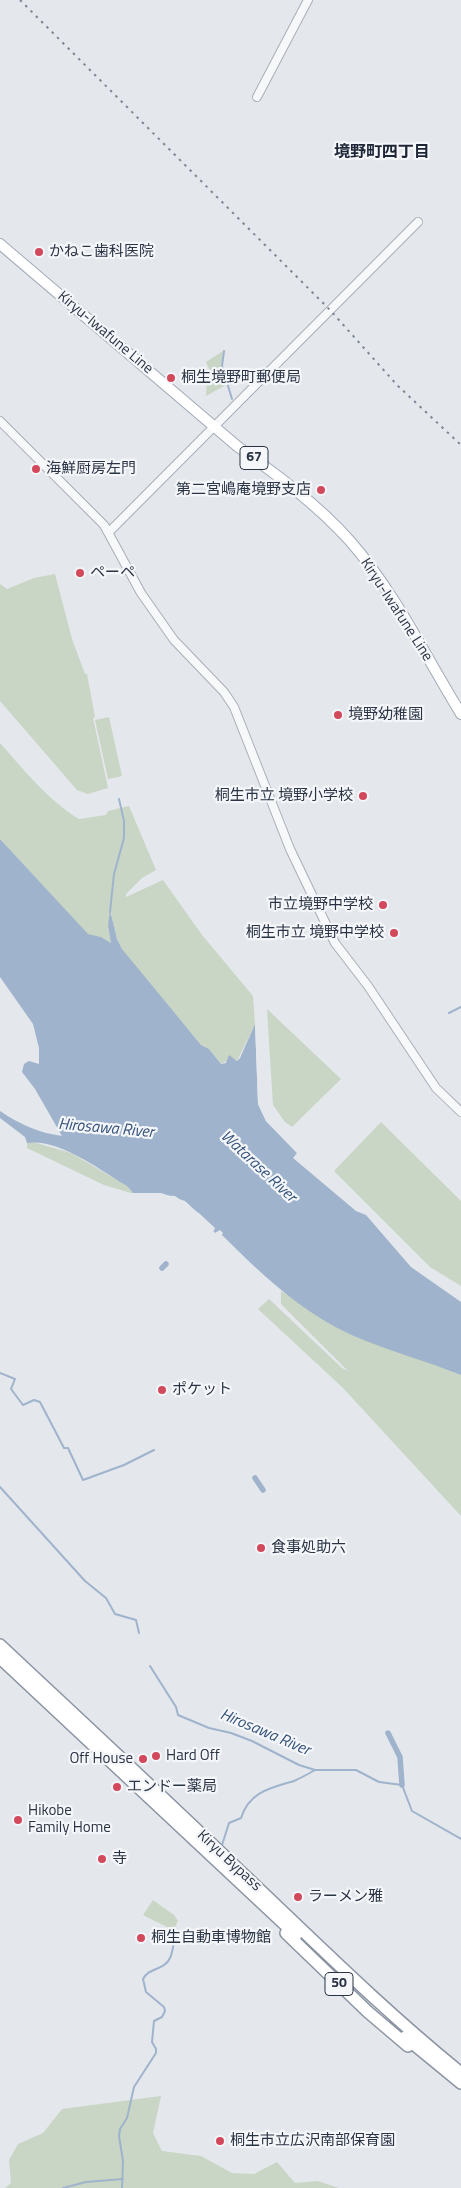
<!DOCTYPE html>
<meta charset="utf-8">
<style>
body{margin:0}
canvas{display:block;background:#e4e7ec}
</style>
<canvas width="461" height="2188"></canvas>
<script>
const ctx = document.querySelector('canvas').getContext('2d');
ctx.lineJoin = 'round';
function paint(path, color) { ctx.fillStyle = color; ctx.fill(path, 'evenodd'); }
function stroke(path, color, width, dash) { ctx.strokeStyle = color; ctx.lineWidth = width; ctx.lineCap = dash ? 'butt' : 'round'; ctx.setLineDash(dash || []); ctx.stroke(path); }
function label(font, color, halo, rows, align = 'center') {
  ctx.font = font + ' "Titillium Web","Noto Sans JP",sans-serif'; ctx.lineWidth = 4.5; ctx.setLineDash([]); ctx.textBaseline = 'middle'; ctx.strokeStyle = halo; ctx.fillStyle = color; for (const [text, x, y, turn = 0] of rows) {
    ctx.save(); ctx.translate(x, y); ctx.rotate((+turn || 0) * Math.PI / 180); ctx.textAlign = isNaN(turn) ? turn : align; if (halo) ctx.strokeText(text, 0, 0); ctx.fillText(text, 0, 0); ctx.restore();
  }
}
paint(new Path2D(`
 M223,351L221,366L226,385L206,396L207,375L210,371L206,362Z
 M55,574L72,639L85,674H87L95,717L93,718L108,788L88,794L77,790L0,701V584L7,589L34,578Z
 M109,717L122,776L108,779L95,720Z
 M0,743C24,770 48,800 79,819L106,815L108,811L129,806L156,870L142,878L126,894V897L163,880L202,935L253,996L255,1024L237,1061L233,1058L221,1064L209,1049L201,1045C176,1013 143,984 122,949C115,937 113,924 111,911L108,926L111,943L101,937L88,935L0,839Z
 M267,1009L341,1079L292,1127L285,1122L273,1105Z
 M381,1122L461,1201V1286L430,1267L334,1171Z
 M33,1142L71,1153L127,1186L134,1194L104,1185L27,1148V1143Z
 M281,1291L328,1321L461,1375V1516L343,1388L258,1309L269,1299L342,1368L348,1371L281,1304Z
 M153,1900L174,1915L178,1921L175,1927H167L143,1915Z
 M161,2096L153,2133L162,2151L201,2156L232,2173L254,2174L277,2162L295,2183L318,2181L339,2188H5L11,2183L9,2160L18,2144L43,2133L62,2109Z`), '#c9d6c5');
paint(new Path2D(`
 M0,839L88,934L101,937L111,943L108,926L110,910L117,939L122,949L201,1045L209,1049L221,1064L226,1063L229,1055L237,1061L240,1058L255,1024L258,1104L266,1121L297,1153L293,1158L356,1211L366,1215L411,1267L461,1302V1375C426,1361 389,1351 354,1336C302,1313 261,1274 222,1235L223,1233L220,1230L215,1233L213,1231L215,1228L200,1214L175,1196L134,1194L127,1186C101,1171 59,1138 27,1143L25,1137L0,1118V1111C19,1124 39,1133 62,1136L35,1089L22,1072L24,1064L29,1061L39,1064V1048L33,1024L0,977Z`), '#9fb4cc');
paint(new Path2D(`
 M255,1022L257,1024L261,1103L268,1120L299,1152V1155L266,1121L258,1104Z
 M130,1193H161L185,1201L215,1229L213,1231L217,1235L211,1233V1229L184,1203L161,1196H134Z`), '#e4e7ec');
stroke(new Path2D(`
 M224,351L222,366L232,399
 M110,912L114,874L124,838V821L119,799
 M449,1013L461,1007
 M0,1373L15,1379L11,1389L23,1405L34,1400L40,1402L64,1448H68L83,1480L124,1465L154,1450
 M0,1487L85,1581L106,1598L115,1614L136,1620L139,1633
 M150,1666L176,1707L178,1715L209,1728L231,1733L252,1741L299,1765L315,1770H356L379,1782L402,1785L412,1811L461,1839
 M222,1845L229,1823L241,1818C249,1792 270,1788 294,1781C301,1778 308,1774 315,1770
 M63,2188L86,2182L123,2179
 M122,2188L123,2161L119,2136L120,2129L127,2118L134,2087L156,2053V2049L152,2042L154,2021L162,2017L165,2011L164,2007L146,1992L143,1979C149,1967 164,1971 170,1958C173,1952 173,1944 175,1938`), '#9fb4cc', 2);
stroke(new Path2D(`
 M162,1268L166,1264
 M255,1478L263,1490
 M388,1733L400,1757L402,1785`), '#9fb4cc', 5.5);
const minor = new Path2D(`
 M257,97L308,0
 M0,421L104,525L141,593L174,640L224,692L234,707L290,849L335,943L368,986L436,1088L461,1112
 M109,532L418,222`);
const major = new Path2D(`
 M0,244L237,446C277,475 317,504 350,541C394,591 426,657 461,714`);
const highway = new Path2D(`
 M0,1645C80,1720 161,1795 240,1871C313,1940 383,2010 461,2073
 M0,1658L296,1935
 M286,1933L368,2012L408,2046
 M405,2037L461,2083`);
stroke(minor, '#a9aeb7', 10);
stroke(major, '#a3abb8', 12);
stroke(highway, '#8b94a3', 14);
stroke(minor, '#f7f8fa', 8);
stroke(major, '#fff', 10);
stroke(highway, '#fff', 11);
stroke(new Path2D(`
 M20,0L330,310L397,385L461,445`), '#7d8696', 2, [2.5, 5]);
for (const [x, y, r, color] of [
 [39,252,5,"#d1495b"],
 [171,378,5,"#d1495b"],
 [36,469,5,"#d1495b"],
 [321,490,5,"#d1495b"],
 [80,573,5,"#d1495b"],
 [338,715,5,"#d1495b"],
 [363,796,5,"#d1495b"],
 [383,905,5,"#d1495b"],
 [394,933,5,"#d1495b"],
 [162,1390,5,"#d1495b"],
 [261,1548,5,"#d1495b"],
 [156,1756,5,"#d1495b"],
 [143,1759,5,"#d1495b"],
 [117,1787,5,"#d1495b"],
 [18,1820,5,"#d1495b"],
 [102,1859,5,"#d1495b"],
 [298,1897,5,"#d1495b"],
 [141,1938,5,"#d1495b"],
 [220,2141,5,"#d1495b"]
]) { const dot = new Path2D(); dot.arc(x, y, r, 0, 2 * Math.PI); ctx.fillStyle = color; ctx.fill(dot); stroke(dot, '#f4f6f9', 2); }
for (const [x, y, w] of [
 [254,458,28],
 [339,1984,28]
]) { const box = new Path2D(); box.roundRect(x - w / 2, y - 11.5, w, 23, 4); ctx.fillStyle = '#f4f6f9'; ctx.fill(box); stroke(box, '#2b3445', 1); }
label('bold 14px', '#2b3445', null, [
 ["67",254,458],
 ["50",339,1984]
]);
label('15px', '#2b3445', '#f4f6f9', [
 ["かねこ歯科医院",49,252],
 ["桐生境野町郵便局",181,378],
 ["海鮮厨房左門",46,469],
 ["第二宮嶋庵境野支店",311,490,"right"],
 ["ペーペ",90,573],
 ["境野幼稚園",348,715],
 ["桐生市立 境野小学校",353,796,"right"],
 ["市立境野中学校",373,905,"right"],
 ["桐生市立 境野中学校",384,933,"right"],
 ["ポケット",172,1390],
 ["食事処助六",271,1548],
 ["Hard Off",166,1756],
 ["Off House",133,1759,"right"],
 ["エンドー薬局",127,1787],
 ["Hikobe",28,1811],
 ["Family Home",28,1828],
 ["寺",112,1859],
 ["ラーメン雅",308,1897],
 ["桐生自動車博物館",151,1938],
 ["桐生市立広沢南部保育園",230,2141]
], 'left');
label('15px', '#2b3445', '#f4f6f9', [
 ["Kiryu-Iwafune Line",105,333,40],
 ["Kiryu-Iwafune Line",396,610,57],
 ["Kiryu Bypass",229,1861,43]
]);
label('bold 16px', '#1d2536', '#f4f6f9', [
 ["境野町四丁目",382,153]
]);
label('italic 16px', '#34527a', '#f4f6f9', [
 ["Hirosawa River",106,1129,5],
 ["Watarase River",258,1167,43],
 ["Hirosawa River",265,1733,23]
]);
</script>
